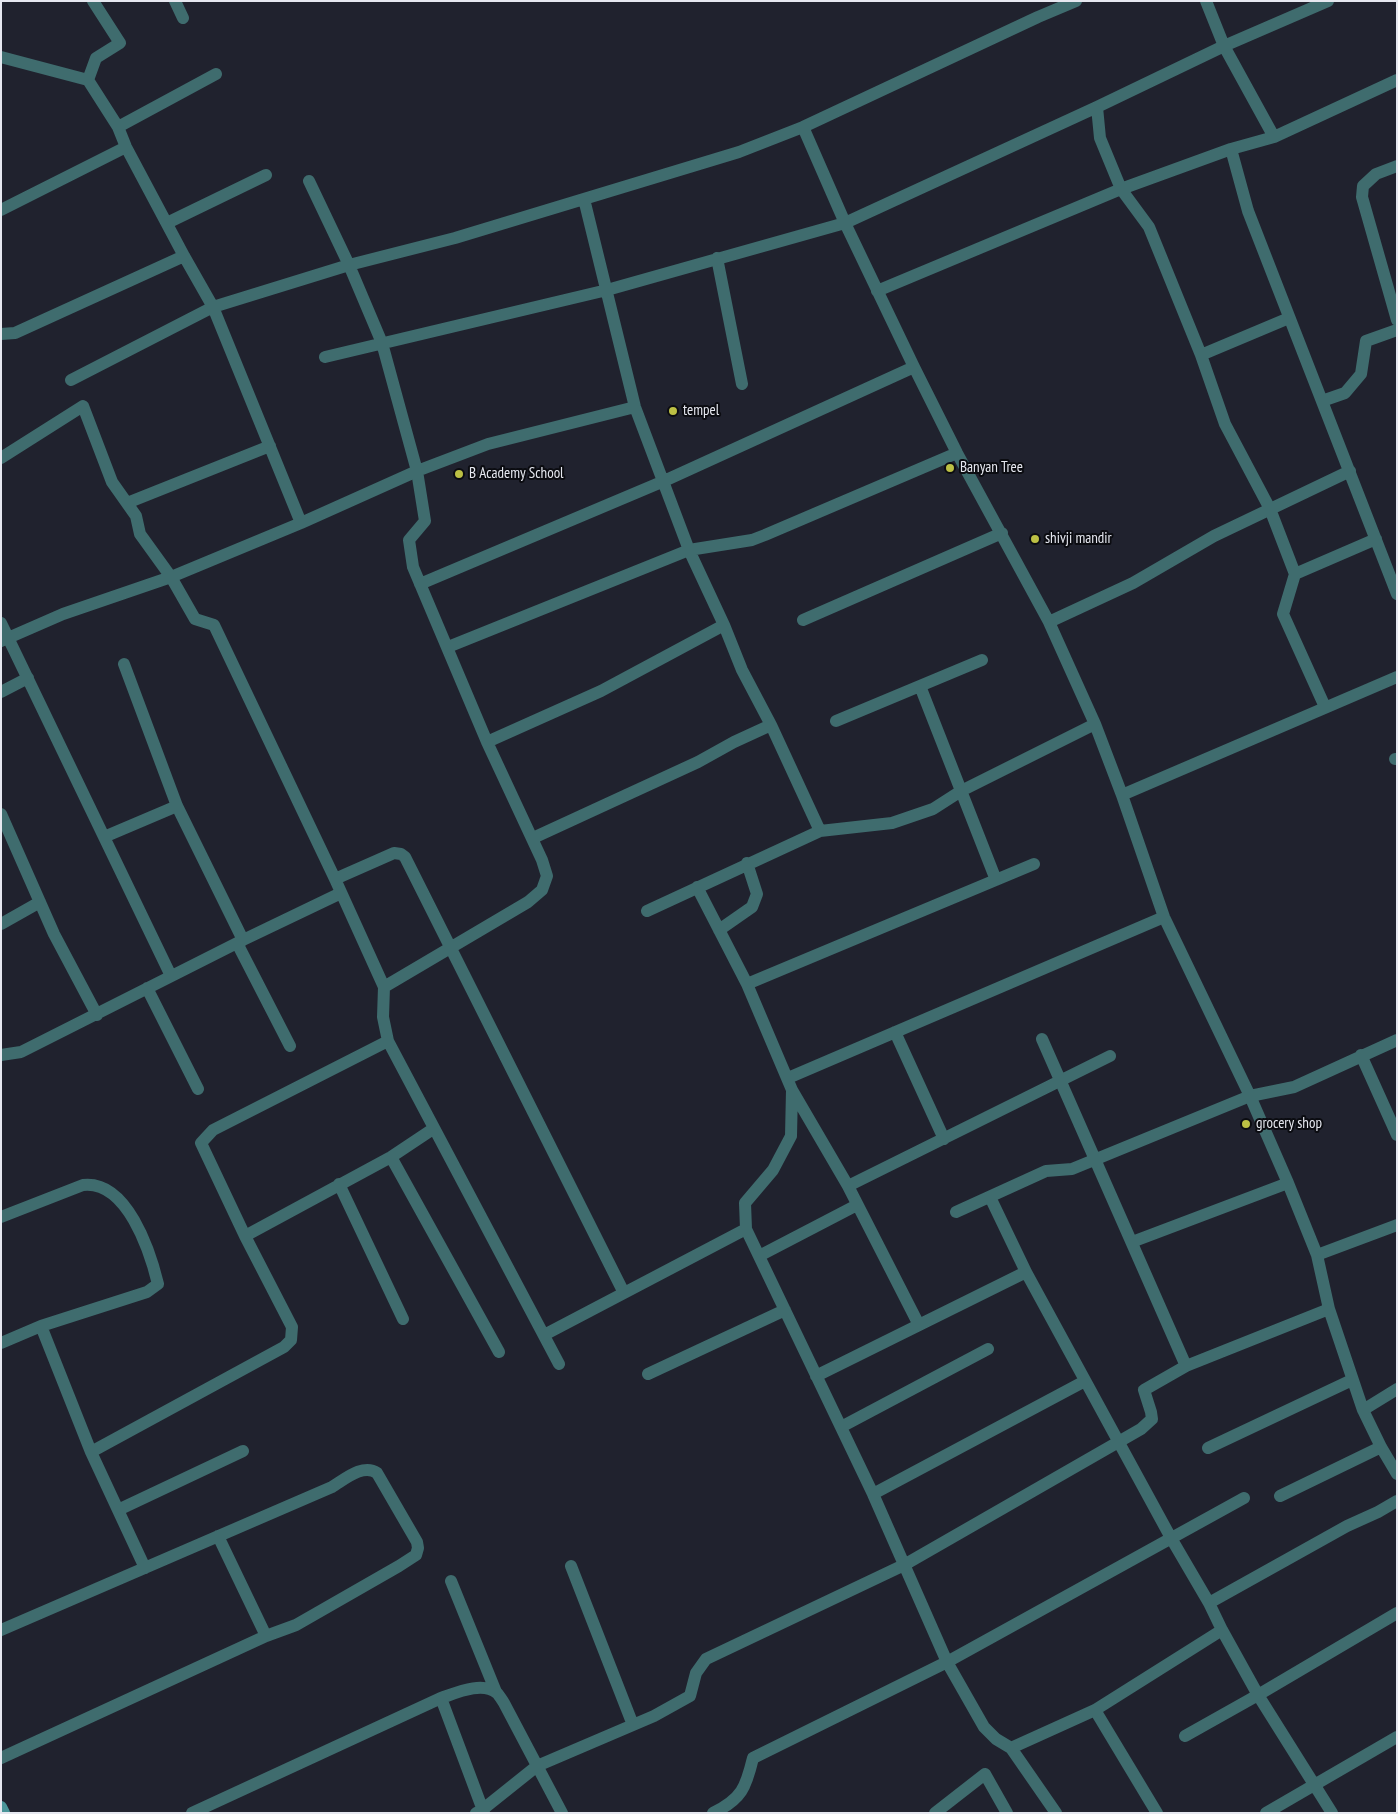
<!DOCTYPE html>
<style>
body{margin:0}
#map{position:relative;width:1398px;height:1814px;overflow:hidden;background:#20222e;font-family:"PT Sans Narrow",sans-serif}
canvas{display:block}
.frame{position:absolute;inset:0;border:2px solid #e6e8f0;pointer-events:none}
</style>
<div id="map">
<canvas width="1398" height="1814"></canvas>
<div class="frame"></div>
</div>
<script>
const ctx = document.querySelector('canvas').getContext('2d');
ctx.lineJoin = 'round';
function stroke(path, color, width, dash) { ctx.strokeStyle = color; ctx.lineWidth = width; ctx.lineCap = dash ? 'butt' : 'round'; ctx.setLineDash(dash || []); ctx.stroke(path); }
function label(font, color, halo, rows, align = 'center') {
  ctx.font = font + ' "PT Sans Narrow",sans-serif'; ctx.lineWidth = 4; ctx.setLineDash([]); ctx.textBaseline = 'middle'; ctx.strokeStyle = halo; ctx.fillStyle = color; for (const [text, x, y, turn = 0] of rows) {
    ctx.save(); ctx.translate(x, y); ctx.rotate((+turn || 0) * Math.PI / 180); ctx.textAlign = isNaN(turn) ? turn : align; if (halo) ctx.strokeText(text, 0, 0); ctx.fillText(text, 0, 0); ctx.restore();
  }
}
stroke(new Path2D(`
 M175,1L183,18
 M1206,1L1224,46L1274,137
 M1,57L88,80L118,127L126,147L184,256L213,307L301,523
 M88,80L96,58L120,43L93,1
 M1097,107L1100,138L1121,189L1149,227L1201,355L1225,424L1270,509L1295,574L1283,614L1325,707
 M118,127L216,74
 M803,127L845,223L914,367L957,453L1049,622L1095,724L1122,795L1164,917L1250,1096L1288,1183L1317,1255L1329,1309L1363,1410L1381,1447L1397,1474
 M1231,149L1248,211L1397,594
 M1397,166L1376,174L1363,186L1362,197L1397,320
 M309,181L349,265L382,343L417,471L425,521L409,540L413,567L487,742L542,860L547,876L542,890L528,902L384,987
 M584,199L635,407L689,550L724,625L742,670L771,725L820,831
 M1,210L126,147
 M167,223L266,175
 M717,258L742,384
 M877,291L1121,189L1231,149L1274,137L1397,80
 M1,334L15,333L184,256
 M1201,355L1289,318
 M325,357L607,290L845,223L1097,107L1224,46L1328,1
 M71,380L213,307L349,265L455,238L739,152L803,127L1038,17L1076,1
 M1322,401L1345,393L1361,374L1366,341L1397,330
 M1,458L83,406L112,482L136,516L140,534L171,577L195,619L214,625L335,879L384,987L383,1017L388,1041L559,1364
 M127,503L270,446
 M1295,574L1376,539
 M420,584L664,481L914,367
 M803,620L1002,533
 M1049,622L1133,583L1214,536L1350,471
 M1,623L171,976
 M1,641L63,614L171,577L301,523L417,471L488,444L635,407
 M448,647L689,550L752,540L765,535L957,453
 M124,664L177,806L243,940
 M920,686L996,880
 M1,692L28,678
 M836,721L982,660
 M487,742L601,691L724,625
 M1395,759H1397
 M1122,795L1397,677
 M1,814L54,934L97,1015
 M104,837L177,806
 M533,838L698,762L734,742L771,725
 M335,879L394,853L401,854L405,857L624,1293
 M697,887L747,984L792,1090L848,1186L919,1325
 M647,911L820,831L892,823L933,809L961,791L1095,724
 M1,924L40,902
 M719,930L752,907L757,894L747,863
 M237,943L290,1046
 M747,984L1034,864
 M147,988L198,1089
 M895,1032L944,1139
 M1042,1039L1186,1366
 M1,1055L21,1052L243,940L341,893
 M1361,1055L1397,1135
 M788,1078L1164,917
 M792,1090L791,1136L773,1170L745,1203L746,1229L873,1494L947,1662L984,1727L996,1739L1011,1748L1056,1813
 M391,1157L499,1352
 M339,1184L403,1319
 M848,1186L1110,1056
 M990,1197L1026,1272L1171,1538L1209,1603L1222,1630L1258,1695L1332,1813
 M956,1212L1046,1171L1072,1169L1250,1096L1294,1087L1397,1040
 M1,1217L83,1185C127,1180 150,1251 158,1284L147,1292L41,1326L1,1343
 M245,1236L391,1157L433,1129
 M1132,1242L1288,1183
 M1317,1255L1397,1225
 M759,1256L857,1205
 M41,1326L91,1452L145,1568
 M544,1335L746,1229
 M648,1374L785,1310
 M816,1376L1026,1272
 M1363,1410L1397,1389
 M841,1427L988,1349
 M1208,1448L1352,1380
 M91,1452L284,1347L291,1340L292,1327L245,1236L201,1143L213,1130L388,1041
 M873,1494L1085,1381
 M1280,1496L1381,1447
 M118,1510L243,1451
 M218,1536L266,1636
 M571,1566L633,1725
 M451,1581L496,1692
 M1209,1603L1347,1526L1378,1512L1397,1501
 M1,1630L332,1487C344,1480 363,1463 377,1473L417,1542L418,1548L416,1555L399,1566L296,1625L266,1636L1,1758
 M441,1698L484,1813
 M1095,1710L1157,1813
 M1185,1736L1258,1695L1397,1613
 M1011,1748L1095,1710L1222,1630
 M192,1813L441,1698C456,1693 482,1681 497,1693C499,1695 502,1700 504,1703L562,1813
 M476,1813L482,1810L537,1766L654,1716L690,1696L696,1673L706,1659L904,1565L1141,1429L1152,1419L1151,1412L1144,1390L1186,1366L1329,1309
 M713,1813C742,1799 746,1787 753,1758L947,1662L1244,1498
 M935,1813L985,1774L1007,1813
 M1266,1813L1397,1737`), '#3f6c6e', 12);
stroke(new Path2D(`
 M1,1807L4,1813`), '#4a9599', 12);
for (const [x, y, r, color] of [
 [673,411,5,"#bcc044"],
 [950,468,5,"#bcc044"],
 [459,474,5,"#bcc044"],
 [1035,539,5,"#bcc044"],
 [1246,1124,5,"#bcc044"]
]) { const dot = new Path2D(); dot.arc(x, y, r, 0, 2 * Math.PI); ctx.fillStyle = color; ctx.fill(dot); stroke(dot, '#0b0c11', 2); }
label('15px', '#e6e8f0', '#0b0c11', [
 ["tempel",683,411],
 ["Banyan Tree",960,468],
 ["B Academy School",469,474],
 ["shivji mandir",1045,539],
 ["grocery shop",1256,1124]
], 'left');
</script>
